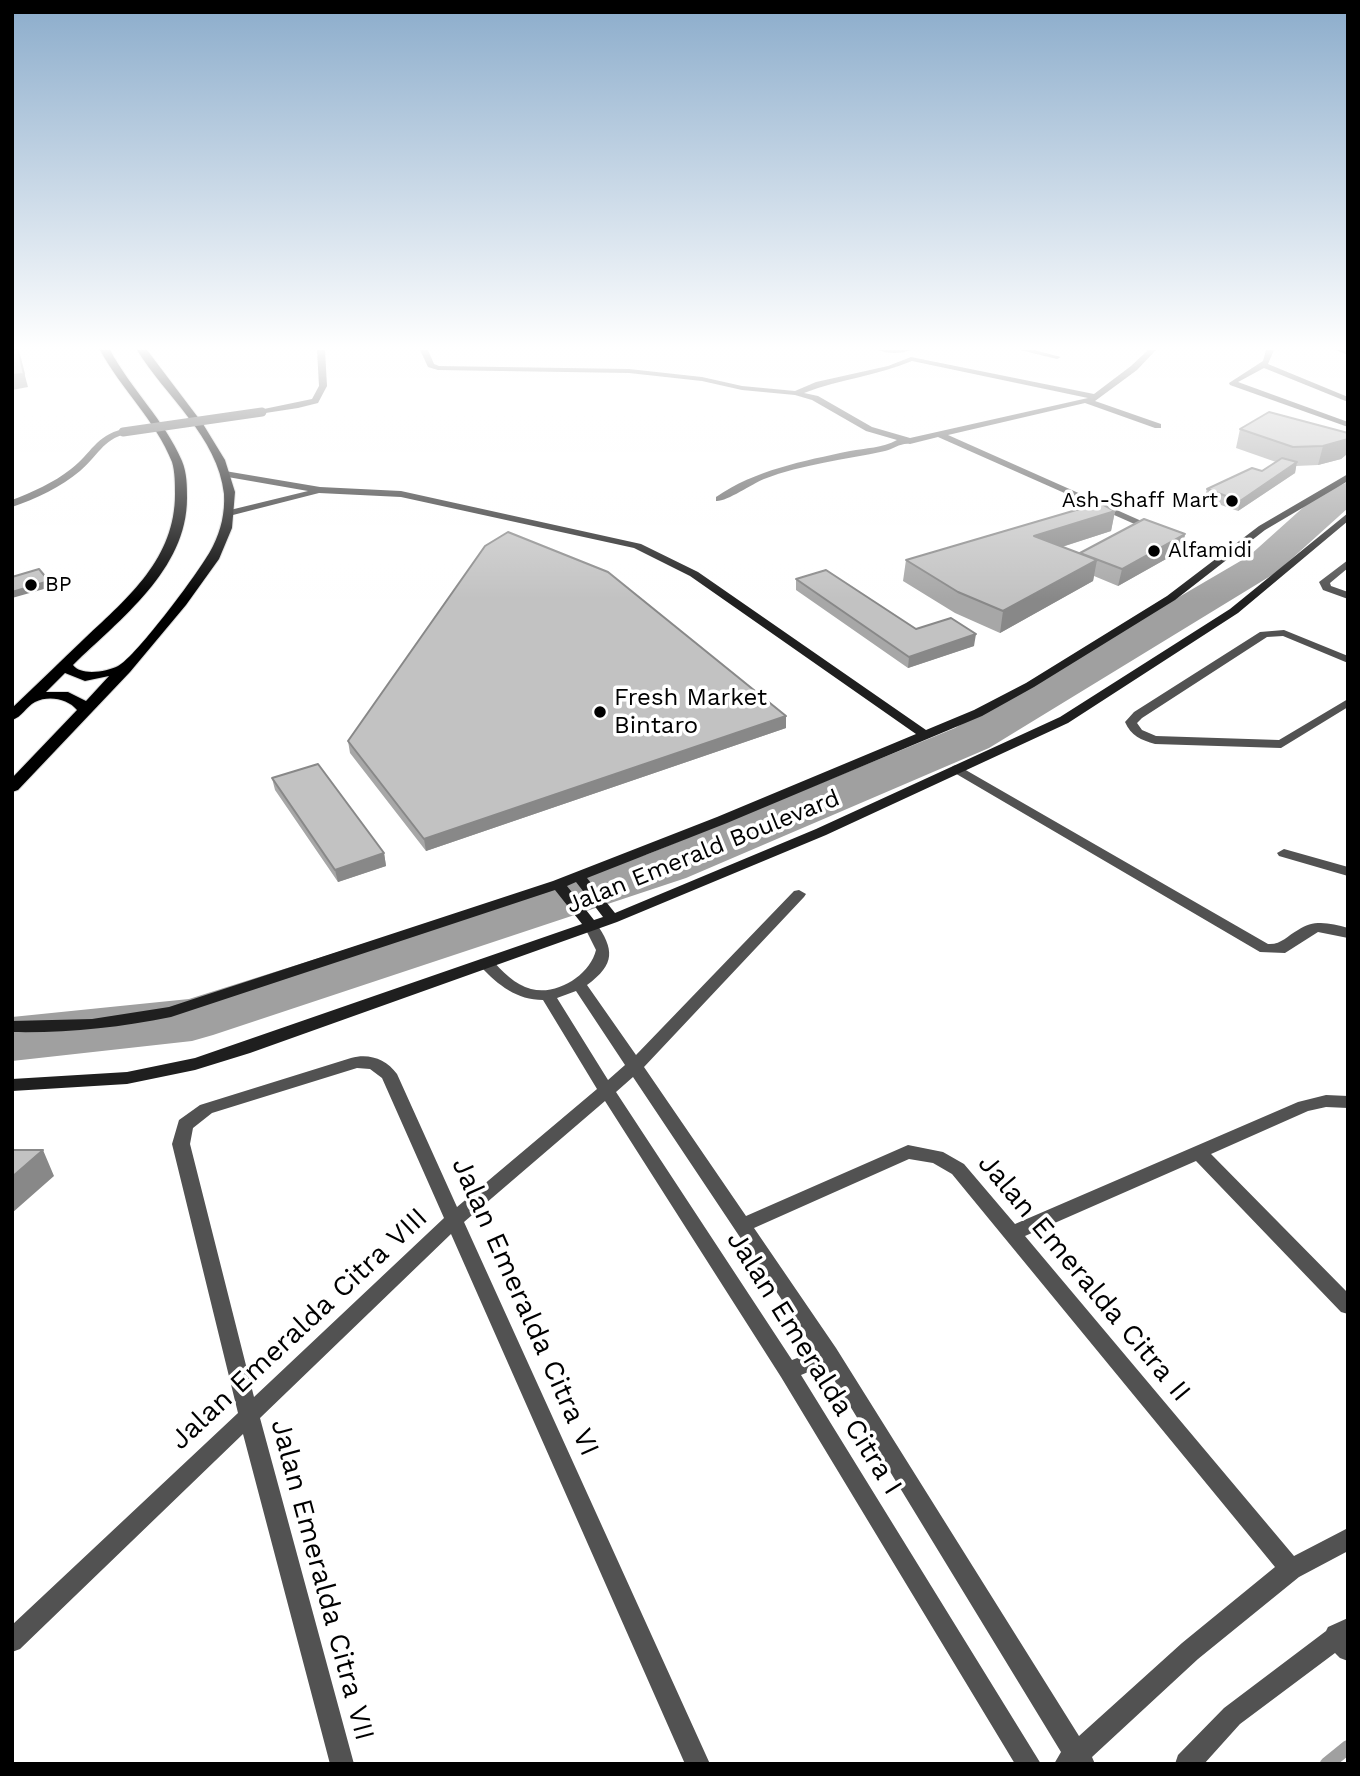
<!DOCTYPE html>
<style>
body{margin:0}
#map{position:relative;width:1360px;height:1776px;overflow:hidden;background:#fff;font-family:"Work Sans",sans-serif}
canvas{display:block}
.frame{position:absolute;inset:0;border:14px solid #000;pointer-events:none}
</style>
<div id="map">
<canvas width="1360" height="1776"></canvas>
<div class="frame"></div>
</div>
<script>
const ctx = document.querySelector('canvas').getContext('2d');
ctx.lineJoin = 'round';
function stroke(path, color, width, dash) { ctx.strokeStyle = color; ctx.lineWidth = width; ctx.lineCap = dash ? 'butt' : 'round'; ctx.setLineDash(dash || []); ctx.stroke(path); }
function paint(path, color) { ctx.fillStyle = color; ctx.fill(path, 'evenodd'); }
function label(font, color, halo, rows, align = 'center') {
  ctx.font = font + ' "Work Sans",sans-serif'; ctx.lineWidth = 7; ctx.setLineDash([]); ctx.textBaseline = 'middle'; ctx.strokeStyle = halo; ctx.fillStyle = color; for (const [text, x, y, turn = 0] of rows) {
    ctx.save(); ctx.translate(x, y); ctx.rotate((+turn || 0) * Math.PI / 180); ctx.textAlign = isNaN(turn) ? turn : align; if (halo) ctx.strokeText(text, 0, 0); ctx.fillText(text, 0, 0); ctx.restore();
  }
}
stroke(new Path2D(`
 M1327,1764L1348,1747`), '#a0a0a0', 14);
paint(new Path2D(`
 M1348,482V508L1277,572L989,748L686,878L213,1035L192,1041L12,1061V1017L189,999L648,854L955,728L1249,556L1317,495Z`), '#a0a0a0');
const primary = new Path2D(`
 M100,350H110C131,389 165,421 182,461C187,473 187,486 187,498C187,570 120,619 73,665C81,676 106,672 118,666C135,658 204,566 213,546C221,530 225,513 224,494C218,437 165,396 137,350H147L203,424L225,460L235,492L232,528L219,559L186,605L130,672L18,790L12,792V778L77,710C68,699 49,695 35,702C26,707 22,717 12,720V708C37,684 61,661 85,638C129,597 175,558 175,494C175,484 175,472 172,462C156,421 121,389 100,350ZM65,673L85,681L109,676L86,701L68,692H46Z`);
stroke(primary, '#dbdbdb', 2);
paint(new Path2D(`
 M317,350H325L327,386L318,403L298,408L259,414V410L312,399L319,386Z
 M420,350H428L434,364L439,366L629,369L702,377L742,386L795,391L816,382L888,366L911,357L1094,394L1131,366L1148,350H1156L1137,370L1095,401L1161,424V428H1155L1085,403L948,435L1227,559L1218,561L938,437L910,444C902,442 893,449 885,451C844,460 803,464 764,479C752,484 726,502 716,501V497C755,470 803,461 850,451C866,448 882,448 897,440L866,431L812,400L795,395L742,390L702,381L629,373L438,370L428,367ZM912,361L1088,398L910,438L872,427L818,396L804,393C839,379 877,376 912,361Z
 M879,350H910C903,354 886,354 879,350Z
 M1020,350H1034L1061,357L1057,359Z
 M1266,350H1274L1268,364L1348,397V402L1264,368L1238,382L1348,422V427L1230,385L1229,383L1263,361Z
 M1336,350H1348V355Z
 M123,429L127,432L126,434C103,439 97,457 80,471C61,487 36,499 12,507V500C33,492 53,483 71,469C92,453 95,436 123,429Z
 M1348,560V568L1330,583L1331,586L1348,592V599L1323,590L1319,582Z
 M1284,630L1348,656V663L1283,636L1267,637L1142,718L1137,723L1142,730L1156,736L1279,740L1348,699V707L1281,748L1155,744C1141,740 1131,736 1125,722L1134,712L1260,632Z
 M957,765L1268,944C1281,945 1287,936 1298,930C1314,919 1330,923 1348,928V938L1318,932L1285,953L1260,952L953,772L951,769L953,766Z
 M1284,849L1348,867V876L1279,856L1277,853Z
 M799,890L806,894L804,897L644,1067L746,1216L908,1145L943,1152L964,1164L1015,1224L1298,1102L1326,1095L1348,1096V1108L1326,1107L1308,1111L1211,1154L1348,1293V1314L1341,1312L1196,1161L1025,1236L1294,1556L1348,1528V1551L1299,1577L1198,1659L1092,1757L1095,1764H1054L1061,1752L825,1365L801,1375L1041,1764H1015L781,1377L605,1101L464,1222L710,1764H685L451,1234L260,1418L354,1764H330L243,1434L20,1649L12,1652V1625L238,1413L172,1144L179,1120L200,1105L351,1058C369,1053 386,1059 397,1074L457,1207L597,1089L543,1000C517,1000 498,985 481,967L479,963L481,959H491C502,971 515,985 531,989C557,996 590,975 596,950L584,926L591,921L596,923C614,949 616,964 587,985L636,1055L794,891ZM576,991L625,1065L608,1080L557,998ZM357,1068L370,1069L382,1078L444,1218L254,1397L190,1144L193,1128L212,1113ZM633,1077L816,1351L792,1360L616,1092ZM909,1159L933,1163L952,1174L1275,1567L1182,1643L1079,1736L836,1348L754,1228Z
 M1348,1618V1661L1340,1658L1335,1653L1240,1724L1204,1764H1175L1178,1755L1224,1708L1326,1631L1328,1627Z`), '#525252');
paint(new Path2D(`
 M225,471L320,487L401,491L641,544L698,572L926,730L974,710L1026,683L1167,596L1259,526L1348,474V481L1265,530L1175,600L1034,687L982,716L727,823L587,878L615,913L816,829L1060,717L1230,609L1348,513V521L1238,613L1068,723L826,835L617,922L250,1053L195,1070L127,1084L12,1091V1079L127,1072L195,1058L582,924L555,890L171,1017C118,1028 66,1033 12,1032V1021L92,1019L169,1007L553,881L717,817L916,734L690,576L634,548L401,497L319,493L229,516L224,513L226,511L308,491L222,476V472ZM576,882L603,917L594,920L567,886Z`), '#1f1f1f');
paint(primary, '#000');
stroke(new Path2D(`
 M123,432L262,412`), '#525252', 9);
paint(new Path2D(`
 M1240,429L1348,433L1347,454L1341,459L1318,465L1296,466L1295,473L1238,511L1204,499L1207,489L1262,471L1276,462L1236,448Z
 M1115,511L1111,531L1062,547L1080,554L1185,534L1182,550L1118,586L1094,576L1093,581L1000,633L955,613L903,581L906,560Z
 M796,579L916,629L974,646L908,668L796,590Z
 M786,728L426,851L350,753L348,741Z
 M272,778L384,853L386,866L338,882L275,790Z`), '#a7a7a7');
paint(new Path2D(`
 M18,350L28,387L12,390V375Z
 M1348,439L1347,454L1341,459L1318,465L1323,446Z
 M1297,462L1295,473L1238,511L1240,501Z
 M1115,511L1111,531L1030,557L1034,536Z
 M1185,534L1182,550L1118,586L1122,569Z
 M1097,560L1093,581L1000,633L1003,611Z
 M49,581L51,587L12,598V592Z
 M976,634L974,646L908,668L909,657Z
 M786,716V728L426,851L424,839Z
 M384,853L386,866L338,882L335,870Z
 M43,1150L54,1176L12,1213V1177Z`), '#888');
const building = new Path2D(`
 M12,350H18L24,374L12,375Z
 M1269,412L1348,433V439L1323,446L1293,447L1240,429Z
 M1282,458L1297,462L1240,501L1207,489L1252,468L1262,471Z
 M1100,503L1115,511L1034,536L1097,560L1003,611L958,592L906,560Z
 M1144,519L1185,534L1122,569L1080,553Z
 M508,532L608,572L786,716L424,839L348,741L485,546Z
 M39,569L49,581L12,592V577Z
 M826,570L916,629L951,618L976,634L909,657L796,579Z
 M318,764L384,853L335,870L272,778Z
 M12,1150H43L12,1177Z`);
paint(building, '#c2c2c2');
stroke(building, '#888', 2);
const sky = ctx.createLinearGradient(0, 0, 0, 599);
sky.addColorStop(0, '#8baccb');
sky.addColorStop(0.58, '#fff');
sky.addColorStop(1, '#ffffff00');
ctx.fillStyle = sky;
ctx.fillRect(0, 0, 1360, 599);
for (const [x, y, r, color] of [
 [1232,501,7,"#000"],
 [1154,551,7,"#000"],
 [31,585,7,"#000"],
 [600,712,7,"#000"]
]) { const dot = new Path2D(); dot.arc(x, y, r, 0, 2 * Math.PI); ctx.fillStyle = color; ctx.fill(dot); stroke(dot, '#fff', 2.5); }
label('21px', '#000', '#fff', [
 ["Ash-Shaff Mart",1218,501,"right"],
 ["Alfamidi",1168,551],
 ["BP",45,585]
], 'left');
label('24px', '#000', '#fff', [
 ["Fresh Market",614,698],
 ["Bintaro",614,726]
], 'left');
label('24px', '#000', '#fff', [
 ["Jalan Emerald Boulevard",703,852,-22]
]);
label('28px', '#000', '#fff', [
 ["Jalan Emeralda Citra II",1084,1278,50],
 ["Jalan Emeralda Citra VI",525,1307,66],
 ["Jalan Emeralda Citra VIII",299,1329,-43],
 ["Jalan Emeralda Citra I",814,1363,58],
 ["Jalan Emeralda Citra VII",322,1580,75]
]);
</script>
